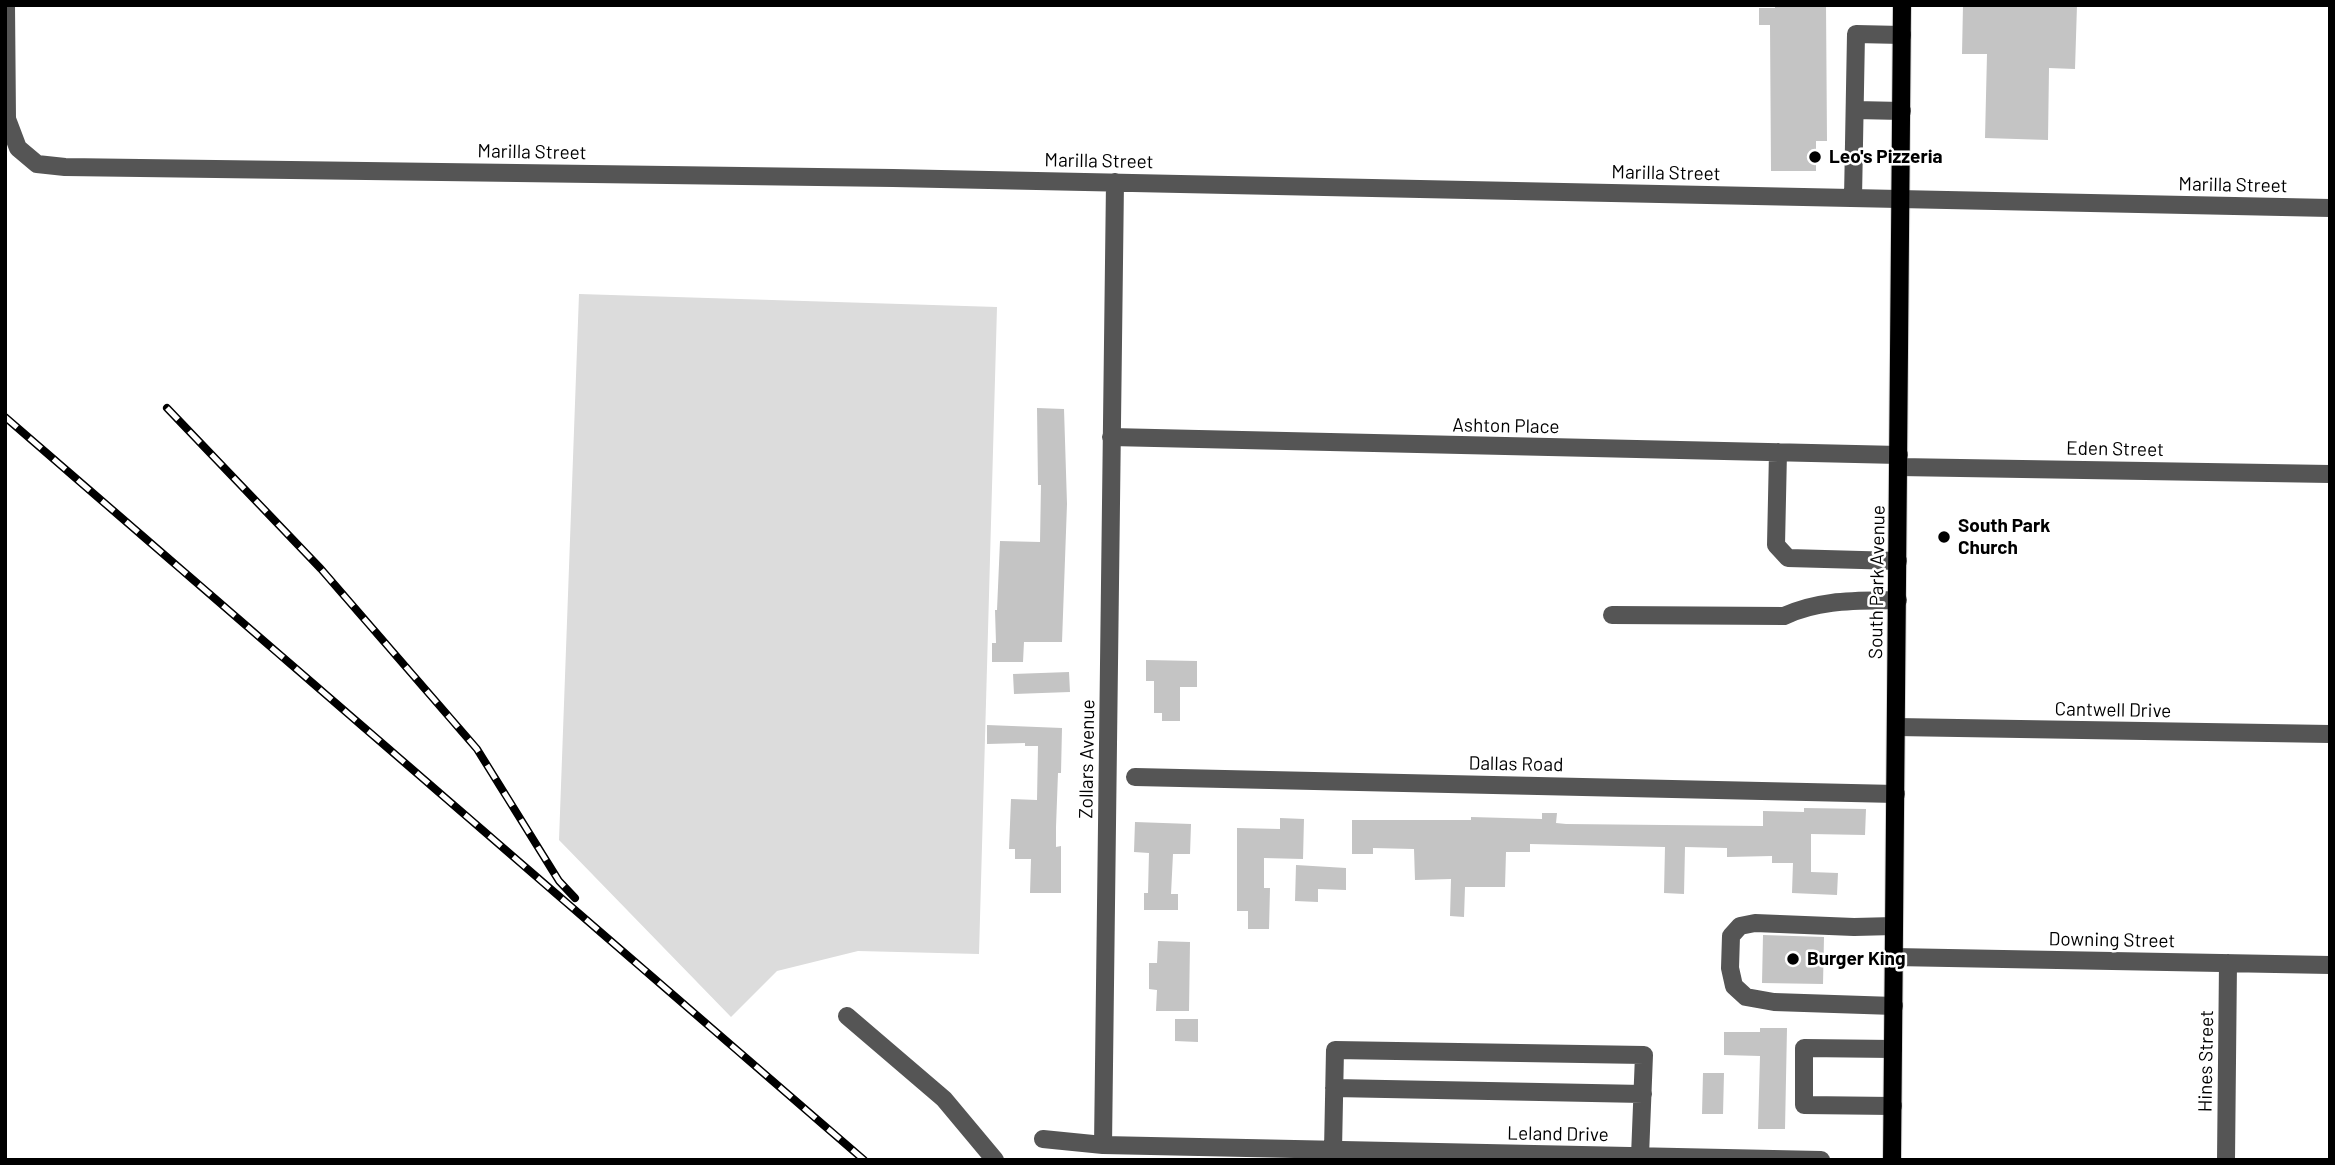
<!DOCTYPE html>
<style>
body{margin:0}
#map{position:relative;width:2335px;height:1165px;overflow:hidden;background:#fff;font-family:Barlow,sans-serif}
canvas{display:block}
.frame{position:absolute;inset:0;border:7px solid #000;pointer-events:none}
</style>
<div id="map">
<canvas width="2335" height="1165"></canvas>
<div class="frame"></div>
</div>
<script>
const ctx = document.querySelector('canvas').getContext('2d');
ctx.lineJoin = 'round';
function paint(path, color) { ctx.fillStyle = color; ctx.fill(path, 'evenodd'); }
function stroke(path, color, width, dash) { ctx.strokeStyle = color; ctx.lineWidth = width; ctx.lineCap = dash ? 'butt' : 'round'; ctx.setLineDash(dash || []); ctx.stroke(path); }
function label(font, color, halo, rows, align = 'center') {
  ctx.font = font + ' Barlow,sans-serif'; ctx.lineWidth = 5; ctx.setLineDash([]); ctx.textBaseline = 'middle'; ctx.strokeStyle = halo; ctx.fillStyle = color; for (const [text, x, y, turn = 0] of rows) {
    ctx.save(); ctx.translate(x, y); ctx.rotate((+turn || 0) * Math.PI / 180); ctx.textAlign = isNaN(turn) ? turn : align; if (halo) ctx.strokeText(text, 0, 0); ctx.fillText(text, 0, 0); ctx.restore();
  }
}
paint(new Path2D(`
 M579,294L997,307L979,954L858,951L777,971L731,1017L559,840Z`), '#dcdcdc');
paint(new Path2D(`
 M1775,5H1826L1827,141H1816V171H1771L1770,25H1759V8H1775Z
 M1963,5H2077L2075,69L2049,68L2048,140L1985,138L1987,54H1962Z
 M1037,408L1064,409L1067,504L1062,642H1024L1023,662H992V643H996L995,610H997L1000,541L1040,542L1041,485H1038Z
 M1146,660L1197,661V687H1180V721H1162V713H1154V681H1146Z
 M1069,672L1070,692L1014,694L1013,674Z
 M987,725L1062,728L1061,773H1058L1056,827V847L1061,846V893H1030L1031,859H1015V849H1009L1011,799L1037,800L1038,746H1025V743L987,744Z
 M1804,808L1866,809L1865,835L1811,834V872L1838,873L1837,895L1792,893L1793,863H1772V856L1727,857V848L1685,847L1684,894L1664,893L1665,847L1530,844V852H1506L1505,887H1465L1464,917L1450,916L1451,879L1415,880L1414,849L1373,848V854H1352V820H1471V817L1542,819V813H1557L1556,823L1566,824L1763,826V811L1804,812Z
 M1280,818L1304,819L1303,859L1264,858V888H1270L1269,929H1248V911H1237V828L1280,829Z
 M1135,822L1191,824L1190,854H1173L1171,894H1178V910H1144V893H1148L1149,853L1134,852Z
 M1296,865L1346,868V890L1318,889V902L1295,901Z
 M1763,935L1824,937L1823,984L1762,983Z
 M1158,941L1190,942L1189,1011H1156L1157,990L1149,989V963H1157Z
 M1175,1019H1198V1042L1175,1041Z
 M1760,1028H1787L1785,1129H1758L1760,1056L1724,1055V1032H1760Z
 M1703,1073H1724L1723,1114H1702Z`), '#c4c4c4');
const major = new Path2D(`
 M1892,1160L1902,5`);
stroke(major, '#dbdbdb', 20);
stroke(new Path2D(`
 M6,5L7,119L18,148L37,164L65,167L893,178L2330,208
 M1855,110L1902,111
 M1115,182L1103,1145L1821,1160
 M1853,198L1856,34L1902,35
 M1111,437L1899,455
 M1778,452L1776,545L1788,558L1898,561
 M1899,467L2330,474
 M1612,615L1784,616C1820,599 1858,601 1898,600
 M1896,727L2330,734
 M1135,777L1896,794
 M1894,957L2330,965
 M1894,1006L1774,1002L1746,997L1734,986L1730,968L1731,936L1740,926L1755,923L1854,927L1894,926
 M847,1016L944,1099L995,1160
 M1334,1088L1643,1094
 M1893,1106L1804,1105V1048L1893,1049
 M1043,1139L1103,1145
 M1333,1150L1335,1050L1644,1055L1640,1156
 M2226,1160L2228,963`), '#555', 18);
stroke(major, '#000', 18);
const rail = new Path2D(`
 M167,408L321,569L477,749L559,881L575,898
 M5,417L864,1160`);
stroke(rail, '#000', 8);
stroke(rail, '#fff', 5, [16]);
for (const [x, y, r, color] of [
 [1815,157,7,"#000"],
 [1944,537,7,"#000"],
 [1793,959,7,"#000"]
]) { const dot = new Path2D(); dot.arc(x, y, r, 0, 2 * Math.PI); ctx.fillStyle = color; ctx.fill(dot); stroke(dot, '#fff', 2.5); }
label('19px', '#000', '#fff', [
 ["Marilla Street",532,152,1],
 ["Marilla Street",1099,161,1],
 ["Marilla Street",1666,173,1],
 ["Marilla Street",2233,185,1],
 ["Ashton Place",1506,426,1],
 ["Eden Street",2115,449,1],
 ["South Park Avenue",1877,582,-89],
 ["Cantwell Drive",2113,710,1],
 ["Zollars Avenue",1087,759,-89],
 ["Dallas Road",1516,764,1],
 ["Downing Street",2112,940,1],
 ["Hines Street",2206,1061,-89],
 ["Leland Drive",1558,1134,1]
]);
label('bold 19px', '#000', '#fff', [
 ["Leo's Pizzeria",1829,157],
 ["South Park",1958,526],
 ["Church",1958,548],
 ["Burger King",1807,959]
], 'left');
</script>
